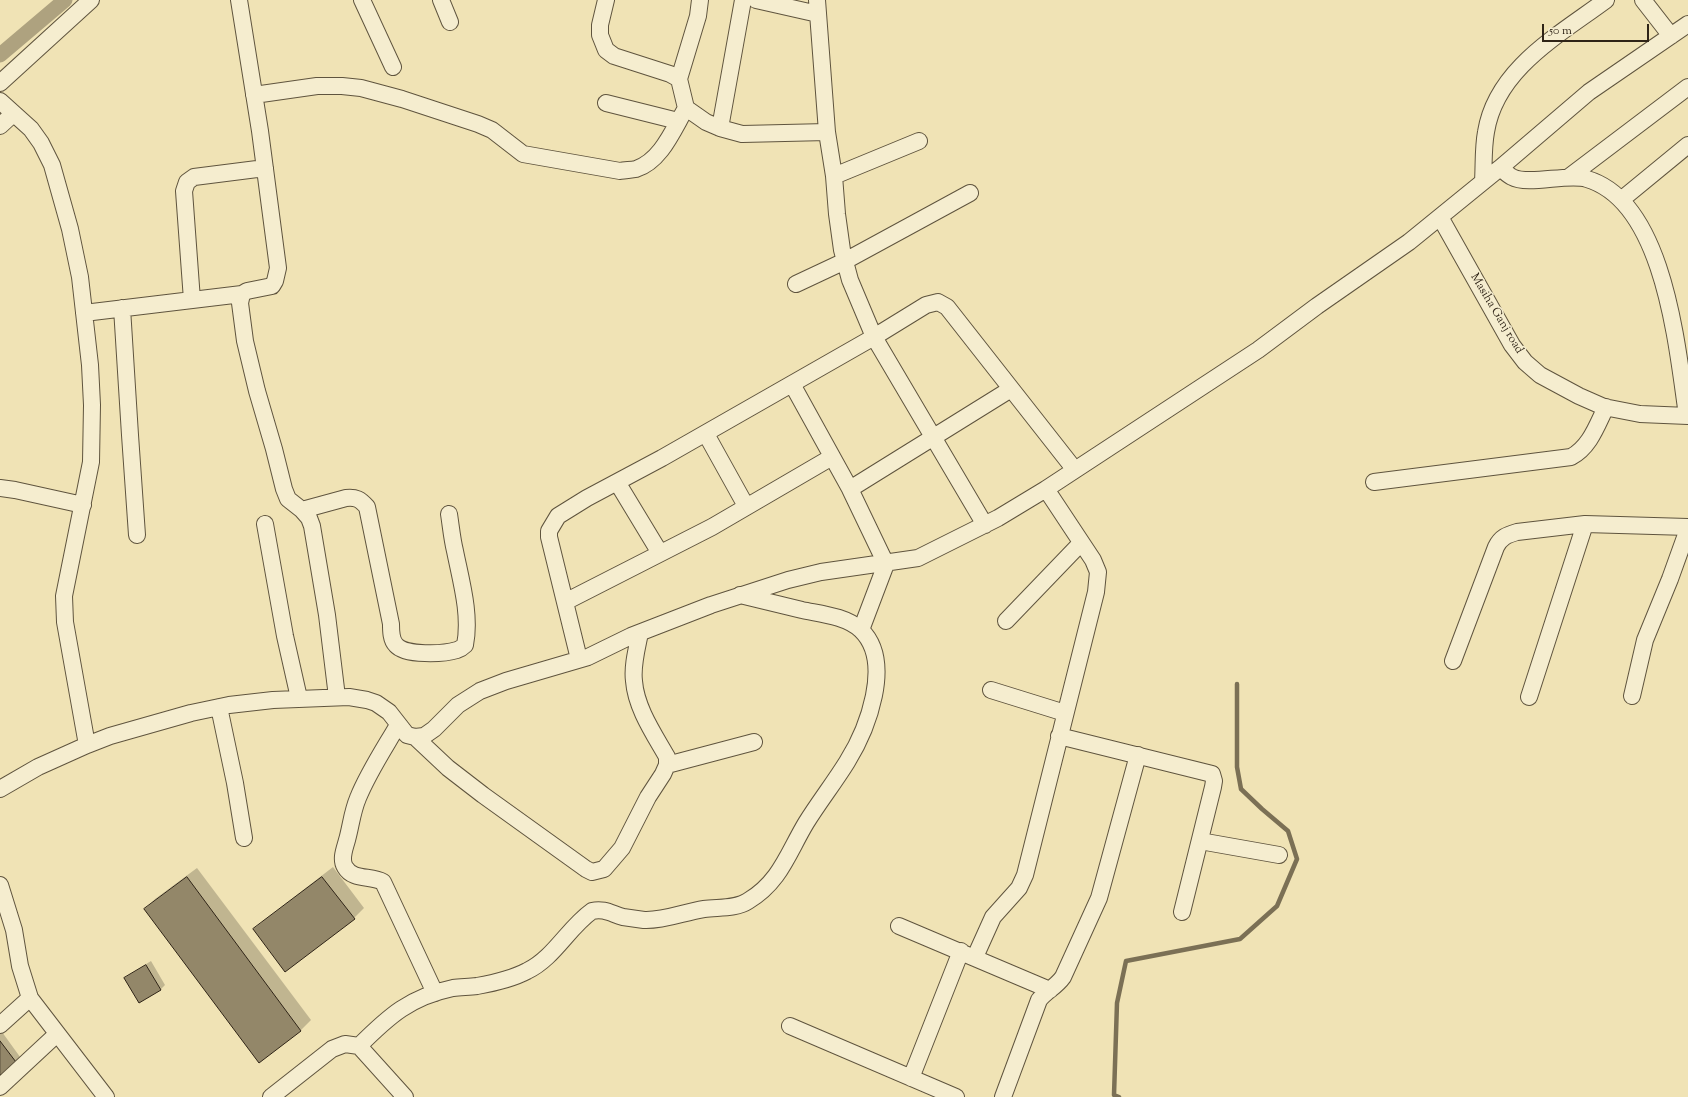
<!DOCTYPE html>
<style>
body{margin:0}
#map{position:relative;width:1688px;height:1097px;overflow:hidden;background:#f0e3b5;font-family:"Sorts Mill Goudy",serif}
canvas{display:block}
.scale{position:absolute;left:1542px;top:24px;width:107px;height:18px;box-sizing:border-box;border:2px solid #2f2417;border-top:0;padding-left:5px;font-size:12px;line-height:14px;white-space:nowrap;color:#2f2417;-webkit-text-stroke:3px #f5edcf;paint-order:stroke}
</style>
<div id="map">
<canvas width="1688" height="1097"></canvas>
<div class="scale">50 m</div>
</div>
<script>
const ctx = document.querySelector('canvas').getContext('2d');
ctx.lineJoin = 'round';
function paint(path, color) { ctx.fillStyle = color; ctx.fill(path, 'evenodd'); }
function stroke(path, color, width, dash) { ctx.strokeStyle = color; ctx.lineWidth = width; ctx.lineCap = dash ? 'butt' : 'round'; ctx.setLineDash(dash || []); ctx.stroke(path); }
function label(font, color, halo, rows, align = 'center') {
  ctx.font = font + ' "Sorts Mill Goudy",serif'; ctx.lineWidth = 3; ctx.setLineDash([]); ctx.textBaseline = 'middle'; ctx.strokeStyle = halo; ctx.fillStyle = color; for (const [text, x, y, turn = 0] of rows) {
    ctx.save(); ctx.translate(x, y); ctx.rotate((+turn || 0) * Math.PI / 180); ctx.textAlign = isNaN(turn) ? turn : align; if (halo) ctx.strokeText(text, 0, 0); ctx.fillText(text, 0, 0); ctx.restore();
  }
}
paint(new Path2D(`
 M333,867L364,908L354,918L254,930L264,920Z
 M197,868L311,1020L301,1030L259,1061L145,909L155,899Z
 M151,961L165,985L160,990L125,978L130,974Z
 M2,1032L23,1061L0,1072V1033Z`), '#0003');
stroke(new Path2D(`
 M1119,1097L1114,1095L1117,1003L1126,961L1240,939L1277,906L1297,859L1288,831L1262,809L1241,789L1237,767V684`), '#7b7055', 4.5);
stroke(new Path2D(`
 M0,55L65,0`), '#aea27f', 15);
const building = new Path2D(`
 M187,877L301,1031L259,1063L144,909Z
 M322,877L355,919L285,972L253,929Z
 M146,965L161,990L139,1003L124,978Z
 M0,1041L19,1066L3,1078L0,1074Z`);
paint(building, '#938769');
stroke(building, '#2f2417', 1);
const minor = new Path2D(`
 M239,0L260,131L278,268L275,281L272,286L247,291L242,294L240,303L245,341L257,391L274,449L284,489L288,499L302,510L309,518L312,526L327,615L337,697
 M362,0L393,67
 M441,0L450,22
 M606,0L600,25V35L606,50L614,56L670,74L679,79L686,108L706,122L720,128L742,134L827,132
 M756,0L818,14
 M817,0L827,132L834,176L837,214L842,250L850,280L874,337L985,525
 M1643,0L1671,36
 M679,79L698,16L700,0
 M0,83L91,0
 M254,95L317,86H342L361,88L402,99L478,124L492,130L523,154L620,171C625,170 631,170 636,169C661,161 673,130 686,108
 M0,101L31,129L41,143L52,165L70,229L80,277L90,365L92,405L91,462L64,596L65,622L87,745
 M606,103L678,121
 M0,126L13,114
 M720,128L743,0
 M1500,168L1589,92L1688,24
 M834,176L919,141
 M1569,177L1688,87
 M1483,181C1484,165 1483,148 1486,132C1496,69 1559,35 1606,0
 M1621,200L1688,145
 M1440,217L1512,345L1525,362L1540,375L1579,396L1604,407L1640,414L1688,416
 M796,284L845,261L970,193
 M192,300L184,191L187,182L194,177L265,168
 M122,308L130,435L137,535
 M84,313L242,294
 M792,384L850,489L886,564L861,630
 M706,434L746,506
 M617,482L660,553
 M1374,482L1571,457C1590,447 1597,425 1606,407
 M0,488L15,490L83,505
 M850,489L1011,389
 M302,510L346,498C356,497 360,499 367,507L391,624C391,631 391,640 396,645C405,656 444,654 457,650C460,649 463,647 465,645C471,615 461,581 455,551C452,539 451,527 449,514
 M265,524L285,636L299,698
 M565,602L712,527L832,457
 M1006,621L1081,543
 M579,659L549,537V531L558,516L587,498L662,458L874,337L926,305L938,302L947,307L1075,470
 M1453,661L1496,547C1501,537 1507,535 1517,532L1585,524L1688,527
 M991,690L1065,713
 M1632,696L1645,640L1670,579L1688,529
 M1529,697L1585,524
 M219,707L235,783L244,838
 M398,725C384,749 368,773 358,798C352,812 351,826 347,840C345,848 340,859 345,867C353,881 371,875 383,882L435,993
 M1059,736L1212,774L1214,781L1213,787L1182,912
 M415,737L448,768L483,795L586,869L592,872L604,869L622,848L648,797L663,774L667,765V757C654,734 636,708 634,681C632,666 637,648 640,633
 M667,765L754,742
 M0,789L38,767L87,745L110,736L191,713L229,705L273,700L349,697L367,700L376,703L389,712L407,735L415,737L424,736L434,729L458,705L480,691L506,681L588,657L631,636L711,605L788,580L821,572L918,558L998,518L1046,489L1258,350L1317,306L1409,242L1500,168C1504,171 1508,175 1512,177C1528,186 1568,173 1587,179C1665,202 1677,348 1687,415
 M1200,841L1279,855
 M0,885L14,930L20,966L30,998L106,1097
 M899,926L1050,990
 M975,957L993,917L1019,888L1025,875L1096,592L1098,572L1093,560L1046,489
 M0,1025L30,998
 M790,1026L956,1097
 M359,1046C389,1016 410,997 453,988C461,987 469,987 477,986C494,983 512,979 527,971C554,958 568,928 592,911C604,908 612,914 623,917C630,918 637,919 644,920C664,921 684,912 704,909C718,907 736,909 748,901C780,882 788,853 806,823C819,802 834,783 847,762C867,730 894,662 861,630C846,616 821,614 802,610C781,605 761,600 740,595
 M911,1078L961,951
 M0,1087L57,1034
 M271,1097L332,1049L345,1044L359,1046L405,1097
 M1003,1097L1039,1000C1046,991 1056,987 1063,977L1099,898L1138,755`);
stroke(minor, '#5f543e', 18);
stroke(minor, '#f5edcf', 16);
label('12px', '#2f2417', '#f5edcf', [
 ["Masiha Ganj road",1496,314,59]
]);
</script>
